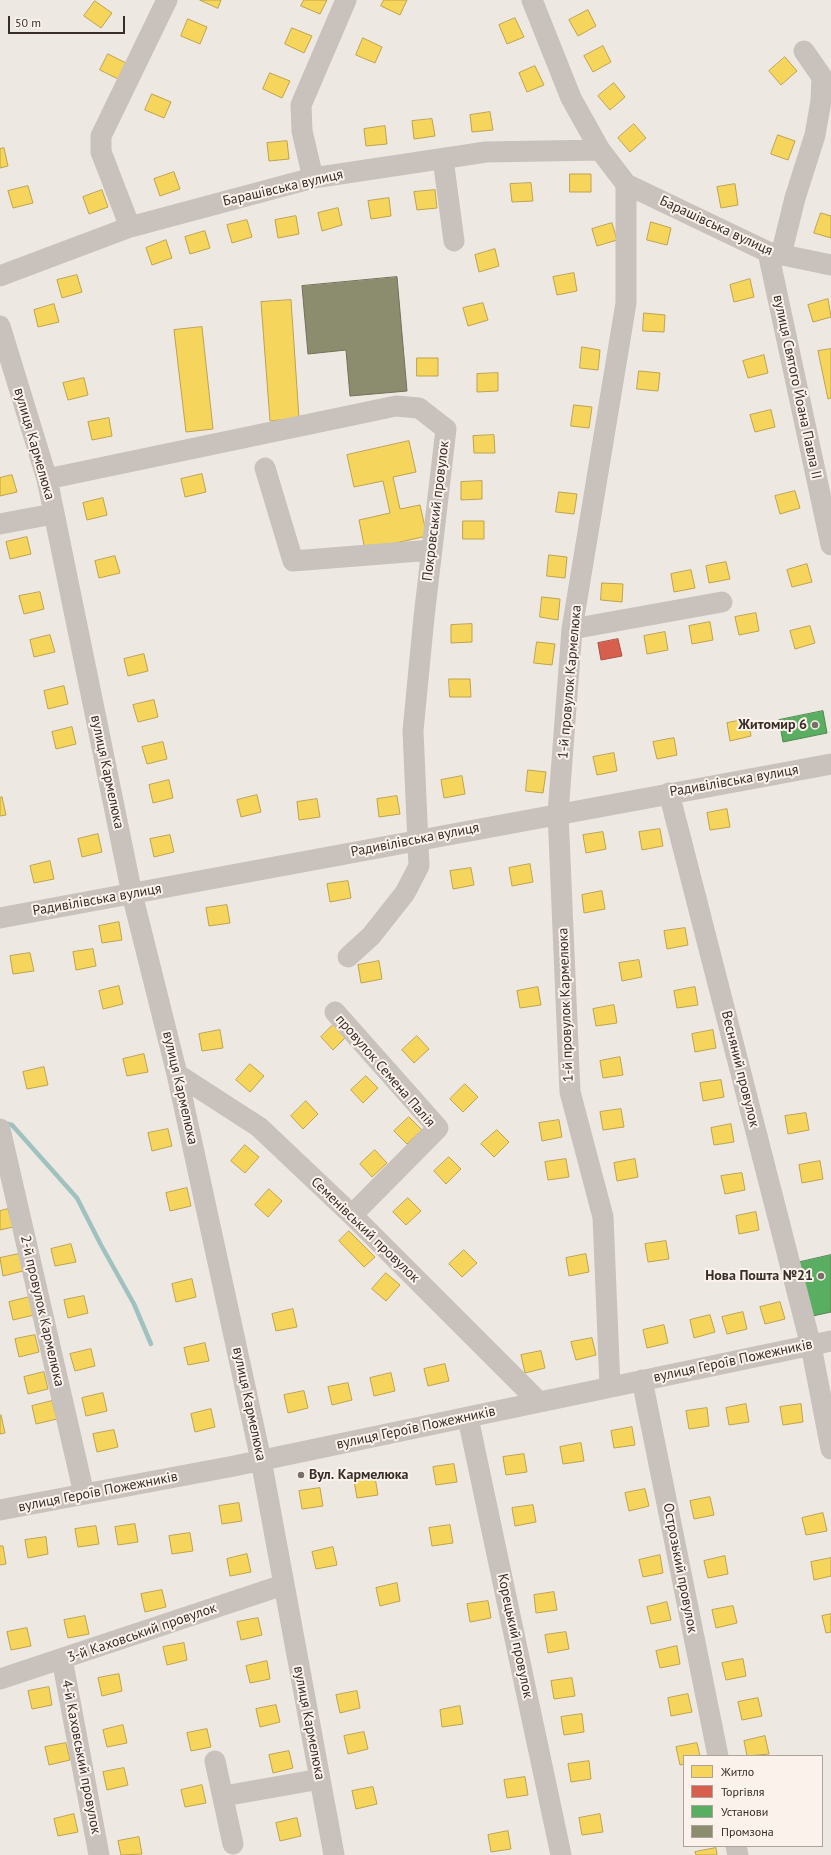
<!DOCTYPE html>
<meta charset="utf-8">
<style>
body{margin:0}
#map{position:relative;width:831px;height:1855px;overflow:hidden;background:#eee8e3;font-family:"PT Sans",sans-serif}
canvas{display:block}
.legend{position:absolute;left:683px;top:1755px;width:140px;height:92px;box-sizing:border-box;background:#faf2eb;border:1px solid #ada39d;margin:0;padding:5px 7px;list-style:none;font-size:12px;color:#392d29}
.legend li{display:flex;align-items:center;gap:8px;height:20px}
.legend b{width:20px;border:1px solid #ada39d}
.scale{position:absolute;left:8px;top:16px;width:117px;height:18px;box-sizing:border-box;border:2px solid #392d29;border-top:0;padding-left:5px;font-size:12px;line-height:14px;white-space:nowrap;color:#392d29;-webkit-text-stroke:3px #faf2eb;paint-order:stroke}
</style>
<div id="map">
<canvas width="831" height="1855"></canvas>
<ul class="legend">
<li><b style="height:11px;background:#f6d55c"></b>Житло</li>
<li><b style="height:11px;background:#d6604d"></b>Торгівля</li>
<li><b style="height:11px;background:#5aae61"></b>Установи</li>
<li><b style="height:11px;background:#8c8c6e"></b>Промзона</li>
</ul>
<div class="scale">50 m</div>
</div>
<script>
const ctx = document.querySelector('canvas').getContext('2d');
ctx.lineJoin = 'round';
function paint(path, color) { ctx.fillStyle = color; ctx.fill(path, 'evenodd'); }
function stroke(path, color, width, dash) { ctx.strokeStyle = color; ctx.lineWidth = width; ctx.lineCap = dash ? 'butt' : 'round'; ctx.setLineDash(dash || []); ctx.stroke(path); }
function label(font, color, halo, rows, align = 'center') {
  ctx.font = font + ' "PT Sans",sans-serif'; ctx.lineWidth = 4; ctx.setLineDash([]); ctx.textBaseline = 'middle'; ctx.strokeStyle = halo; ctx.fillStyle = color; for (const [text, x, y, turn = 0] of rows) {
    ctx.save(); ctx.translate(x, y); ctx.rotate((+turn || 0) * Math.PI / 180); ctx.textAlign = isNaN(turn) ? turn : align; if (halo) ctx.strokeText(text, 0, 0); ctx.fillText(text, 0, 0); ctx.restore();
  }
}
const homes = new Path2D(`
 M200,0H221L218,8Z
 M304,0H327L320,14L301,6Z
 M384,0H407L400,15L381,6Z
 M95,1L112,13L101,28L84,16Z
 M588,10L596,26L578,36L569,20Z
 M515,18L524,37L507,44L499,25Z
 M188,19L207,27L200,44L181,36Z
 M292,28L312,36L304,53L285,44Z
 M363,38L382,47L375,63L356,55Z
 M603,46L611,62L593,72L584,56Z
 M108,54L126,63L118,79L100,70Z
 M785,57L797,71L781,85L769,71Z
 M535,66L544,85L527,92L519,73Z
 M270,73L290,81L282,98L263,89Z
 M614,83L625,97L610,110L598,96Z
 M152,94L171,102L164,118L145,110Z
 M490,112L493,130L472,132L470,115Z
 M432,119L435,136L414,139L412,121Z
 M634,124L646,138L630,152L618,138Z
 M385,126L387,144L366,146L364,129Z
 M778,135L795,141L788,160L771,154Z
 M287,141L289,159L269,161L267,143Z
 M4,148L8,166L0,168V149Z
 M174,172L180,189L160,196L154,179Z
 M570,174H591V192H570Z
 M531,183L533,201L512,202L510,184Z
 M735,184L738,205L721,208L717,187Z
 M28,186L33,203L13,208L8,191Z
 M102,190L108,207L89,214L83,197Z
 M435,190L437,208L417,210L414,192Z
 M389,198L391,216L371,219L368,201Z
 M338,208L342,225L322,231L318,213Z
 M821,213L831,216V238L814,233Z
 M296,216L299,234L278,238L275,220Z
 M247,220L252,237L232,243L227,225Z
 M651,222L671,228L667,245L647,240Z
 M612,223L617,240L597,246L592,229Z
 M205,231L210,248L190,254L185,237Z
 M166,240L172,258L152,265L146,248Z
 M495,249L499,266L479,272L475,255Z
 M574,273L577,291L557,295L553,277Z
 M77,275L82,292L62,298L57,280Z
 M750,279L754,297L734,302L730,285Z
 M828,299L831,317L813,322L808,305Z
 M291,300L299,418L270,421L261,302Z
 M483,303L488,320L468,326L463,308Z
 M54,304L59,322L38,327L34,310Z
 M644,313L665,315L664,332L643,331Z
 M202,327L213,429L186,432L174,330Z
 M582,347L600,350L598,370L580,368Z
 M831,349V398L828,399L818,351Z
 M764,355L768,373L748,378L743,361Z
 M417,358H438V376H417Z
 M639,371L660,373L658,391L637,389Z
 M498,373V391L477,392V374Z
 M84,378L88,395L68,400L63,383Z
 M574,405L592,407L589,428L571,426Z
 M771,410L775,427L755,432L750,415Z
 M109,418L112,436L92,440L88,422Z
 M494,435L495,453H474L473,436Z
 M409,441L416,472L393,477L400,509L420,505L427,536L365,550L359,520L390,513L383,481L354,487L347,455Z
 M202,474L206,492L185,497L181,479Z
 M12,475L17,492L0,496V478Z
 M482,481V499L461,500V482Z
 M795,491L800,508L780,514L775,496Z
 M559,492L577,494L574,514L556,512Z
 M103,498L107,515L87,520L83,503Z
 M463,521H484V539H463Z
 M27,537L31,554L10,559L6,542Z
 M549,555L567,557L565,578L547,576Z
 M115,556L120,573L99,578L95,561Z
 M726,562L730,579L709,583L706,566Z
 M807,564L812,582L792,587L787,570Z
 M691,570L695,588L674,592L671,574Z
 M602,583L623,584L622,602L601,600Z
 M40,592L44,609L24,614L19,596Z
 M542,597L560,599L558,620L540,617Z
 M756,613L759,631L739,635L735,617Z
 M710,622L713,640L692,644L689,626Z
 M472,624V642L451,643V625Z
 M810,626L815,643L795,649L790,631Z
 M665,632L668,650L647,654L644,636Z
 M50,635L55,652L34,657L30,640Z
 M537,642L555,644L552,665L534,663Z
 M144,654L148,671L128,676L124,659Z
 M449,679H470L471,697H450Z
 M64,686L68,704L48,709L44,691Z
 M154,700L158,717L138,722L133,705Z
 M748,719L751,736L730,741L727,723Z
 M72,727L76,744L56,749L52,732Z
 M674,738L677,755L657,759L653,742Z
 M163,742L167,759L147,764L142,747Z
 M614,753L617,771L597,775L593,757Z
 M528,770L546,772L543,793L526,791Z
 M462,776L465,794L444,798L441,780Z
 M169,780L173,798L153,803L149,785Z
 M257,795L261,812L241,817L237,800Z
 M397,796L400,814L379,817L377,799Z
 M2,797L6,815L0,816V798Z
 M317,799L320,817L299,820L297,802Z
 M727,809L730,827L710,830L707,813Z
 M660,829L663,846L642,850L639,832Z
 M603,832L606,849L586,853L583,835Z
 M98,834L102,852L82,857L78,839Z
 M170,835L174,852L154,857L150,839Z
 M50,861L54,879L34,883L30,866Z
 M530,864L533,882L512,886L509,868Z
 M471,868L474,885L453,889L450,871Z
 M348,881L351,898L330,902L327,884Z
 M602,891L605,909L584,913L582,895Z
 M227,905L230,923L209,926L206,908Z
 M119,922L122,940L102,943L99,926Z
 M685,928L688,945L667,949L664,931Z
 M93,949L96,966L76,970L73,952Z
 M30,953L34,971L13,974L10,956Z
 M639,960L642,977L622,981L619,963Z
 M379,961L382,979L361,983L358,965Z
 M119,986L123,1004L103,1009L99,991Z
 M538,987L541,1005L520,1008L517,991Z
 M695,987L698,1005L677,1008L674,991Z
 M614,1005L617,1023L596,1026L593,1009Z
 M336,1022L348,1035L333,1050L321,1037Z
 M220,1030L223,1048L202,1051L199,1034Z
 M713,1030L716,1048L695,1052L692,1034Z
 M417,1036L429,1049L414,1063L402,1050Z
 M144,1054L148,1072L127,1076L123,1059Z
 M620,1057L623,1075L603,1078L600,1061Z
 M250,1064L264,1076L250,1092L236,1080Z
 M44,1067L48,1085L27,1089L23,1072Z
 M366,1076L378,1088L363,1103L351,1090Z
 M721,1080L724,1097L703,1101L700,1083Z
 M465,1084L478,1097L463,1112L450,1099Z
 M306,1101L318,1114L303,1129L291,1116Z
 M621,1109L624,1127L603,1130L600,1112Z
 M806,1113L809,1130L788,1134L785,1116Z
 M409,1117L422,1130L407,1144L394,1131Z
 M559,1120L562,1137L542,1141L539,1123Z
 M731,1124L734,1142L714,1145L711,1128Z
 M168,1129L172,1146L152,1151L148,1133Z
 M497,1130L509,1142L494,1157L481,1144Z
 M245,1145L259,1157L245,1173L231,1161Z
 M375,1150L387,1163L372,1177L360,1164Z
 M449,1157L461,1169L446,1184L434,1171Z
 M566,1159L569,1177L548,1180L545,1162Z
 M635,1159L638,1177L617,1181L614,1163Z
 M820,1161L823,1179L802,1183L799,1165Z
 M742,1173L745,1190L725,1194L721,1176Z
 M187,1188L191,1206L170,1211L166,1193Z
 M269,1189L282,1201L268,1217L255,1205Z
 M408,1198L421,1211L406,1225L393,1212Z
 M8,1209L13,1227L0,1230V1211Z
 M756,1212L759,1230L739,1234L736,1216Z
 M349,1231L375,1257L364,1267L339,1241Z
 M666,1241L669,1259L648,1262L645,1244Z
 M71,1244L76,1262L55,1266L51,1249Z
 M464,1250L477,1263L462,1277L449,1264Z
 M19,1254L23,1271L3,1276L0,1258Z
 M586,1254L589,1272L569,1276L566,1258Z
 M386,1273L400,1285L386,1301L372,1289Z
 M192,1279L196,1297L176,1302L172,1284Z
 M84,1296L88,1313L68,1318L64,1300Z
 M30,1297L34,1315L13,1320L9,1302Z
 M780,1302L785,1319L765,1324L760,1307Z
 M293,1309L297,1327L276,1331L272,1314Z
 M743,1312L747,1329L727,1334L722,1317Z
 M710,1315L715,1332L694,1338L690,1320Z
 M664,1325L668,1343L647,1348L643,1330Z
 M35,1335L39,1352L19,1357L15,1339Z
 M592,1338L596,1355L576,1360L571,1342Z
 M205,1343L209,1361L188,1365L184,1348Z
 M91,1349L95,1366L75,1371L70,1354Z
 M541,1351L545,1368L525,1373L521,1355Z
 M445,1364L449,1381L428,1386L424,1369Z
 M44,1372L48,1389L28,1394L24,1377Z
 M391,1373L395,1391L374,1396L370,1378Z
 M348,1383L352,1400L332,1405L328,1387Z
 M304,1391L308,1408L288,1413L284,1395Z
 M103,1393L107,1411L86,1416L82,1398Z
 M52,1401L57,1419L36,1424L32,1406Z
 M746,1404L749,1422L729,1425L726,1408Z
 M801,1404L803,1422L783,1425L780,1407Z
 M707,1408L709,1426L689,1429L686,1411Z
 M211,1409L215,1427L195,1432L191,1414Z
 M1,1415L5,1433L0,1434V1416Z
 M632,1427L635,1445L614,1448L611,1431Z
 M114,1430L118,1447L97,1452L93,1434Z
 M581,1443L584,1461L563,1464L560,1447Z
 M524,1454L527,1472L506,1475L503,1457Z
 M454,1464L457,1482L436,1485L433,1467Z
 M375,1477L378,1495L357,1498L354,1481Z
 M320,1488L323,1506L302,1509L299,1491Z
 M645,1489L649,1506L629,1511L625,1493Z
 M710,1497L714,1515L694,1519L690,1501Z
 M239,1503L242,1521L222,1524L219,1506Z
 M533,1505L536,1522L515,1526L512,1508Z
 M823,1513L827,1531L806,1535L802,1518Z
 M135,1524L138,1542L118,1545L115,1527Z
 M450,1525L453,1543L432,1546L429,1528Z
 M96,1526L99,1544L78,1547L75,1529Z
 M190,1533L193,1551L172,1554L169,1536Z
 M46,1537L48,1554L28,1558L25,1540Z
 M0,1546H3L6,1564L0,1565Z
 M333,1547L337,1565L316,1569L312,1552Z
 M247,1554L251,1572L230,1576L227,1559Z
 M660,1555L663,1573L643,1577L639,1560Z
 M725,1556L728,1574L708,1578L704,1561Z
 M831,1558V1576L814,1580L811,1562Z
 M397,1583L400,1601L380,1606L376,1588Z
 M162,1590L166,1607L145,1612L141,1594Z
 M554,1592L557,1610L536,1613L534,1595Z
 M488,1601L491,1618L470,1622L467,1604Z
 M667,1602L671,1620L651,1624L647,1607Z
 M733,1606L737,1623L716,1628L712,1610Z
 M831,1614V1632L826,1633L822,1616Z
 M85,1616L89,1634L68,1638L64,1620Z
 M258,1618L262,1635L241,1640L237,1622Z
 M27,1628L31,1646L11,1650L7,1632Z
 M566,1632L569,1649L548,1653L545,1635Z
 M184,1643L187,1660L167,1665L163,1647Z
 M677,1646L680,1664L660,1668L656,1651Z
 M743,1659L746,1676L726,1680L722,1663Z
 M267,1661L270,1679L250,1683L246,1666Z
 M119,1674L122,1691L102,1696L98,1678Z
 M572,1678L575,1696L554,1699L551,1681Z
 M49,1687L52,1705L32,1709L28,1691Z
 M357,1691L360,1708L340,1713L336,1695Z
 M688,1694L692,1712L671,1716L668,1698Z
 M758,1698L762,1716L742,1720L738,1702Z
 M276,1705L280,1722L260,1727L256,1709Z
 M460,1706L463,1724L442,1727L440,1710Z
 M582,1714L584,1732L564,1735L561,1717Z
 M123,1725L127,1743L107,1747L103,1730Z
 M207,1729L211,1747L191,1751L187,1733Z
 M364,1732L368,1749L348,1754L344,1736Z
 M765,1736L769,1754L747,1756L744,1741Z
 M66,1743L70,1760L49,1765L45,1747Z
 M697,1743L700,1756H684V1764L680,1765L676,1747Z
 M289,1751L293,1768L273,1773L269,1755Z
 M589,1761L591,1779L571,1782L568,1764Z
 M124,1768L128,1785L107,1790L103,1772Z
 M525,1777L528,1795L507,1798L504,1780Z
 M202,1785L206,1803L185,1807L181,1790Z
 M373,1787L377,1804L356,1809L352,1791Z
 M74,1814L78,1832L58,1836L54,1819Z
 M600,1814L603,1832L582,1835L579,1818Z
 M297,1818L301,1836L280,1841L276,1823Z
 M508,1831L511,1849L491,1852L488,1835Z
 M139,1837L142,1854L121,1855L118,1841Z
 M716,1848L717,1855H696L695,1852Z`);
paint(homes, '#f6d55c');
stroke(homes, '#bda34d', 1);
const shops = new Path2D(`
 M618,639L622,656L601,660L598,643Z`);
paint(shops, '#d6604d');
stroke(shops, '#a75142', 1);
const public = new Path2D(`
 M823,711L827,733L783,742L779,720Z
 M831,1255V1312L808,1317L796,1263Z`);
paint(public, '#5aae61');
stroke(public, '#508750', 1);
const industry = new Path2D(`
 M397,277L407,391L350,396L346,350L308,354L302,286Z`);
paint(industry, '#8c8c6e');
stroke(industry, '#737059', 1);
stroke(new Path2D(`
 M4,1123L12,1125L77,1198L101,1245L134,1304L151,1344`), '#9fc2bf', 4.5);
stroke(new Path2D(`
 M532,0L571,98L600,150L626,184V303L572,629L558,813L570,1092L603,1217L610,1387
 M443,159L454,241
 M313,178L302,131L301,105L346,0
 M626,184L768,252L831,265
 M130,227L101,152V136L167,0
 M768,252L831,545
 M781,255L795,198L815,135L821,101L822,77L804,51
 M0,276L130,227L313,178L486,152L600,150
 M0,326L47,479L132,894L177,1074L261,1460L334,1855
 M265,468L293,561L432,550
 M47,479L396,406L419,408L446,429L424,617L413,731L419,866L405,893L371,936L348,957
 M0,524L53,514
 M572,629L722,602
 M669,793L811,1346L831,1449
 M0,918L831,764
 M335,1012L438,1128L352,1215
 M177,1074L259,1127L352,1215L539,1402
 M0,1129L84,1494
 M642,1380L718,1756
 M468,1418L561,1855
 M0,1510L234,1466L831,1341
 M62,1659L99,1855
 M0,1679L283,1585
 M215,1761L233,1844
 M224,1796L320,1779
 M736,1846L738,1855`), '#c8c1bc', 21);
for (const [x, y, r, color] of [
 [815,725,4,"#786e6a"],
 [821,1276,4,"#786e6a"],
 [301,1475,4,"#786e6a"]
]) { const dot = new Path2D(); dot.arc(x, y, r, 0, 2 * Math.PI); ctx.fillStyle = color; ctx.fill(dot); stroke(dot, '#faf2eb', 1.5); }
label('14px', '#392d29', '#faf2eb', [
 ["Барашівська вулиця",283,188,-13],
 ["Барашівська вулиця",716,226,25],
 ["вулиця Святого Йоана Павла II",797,387,78],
 ["вулиця Кармелюка",34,444,74],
 ["Покровський провулок",436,511,-83],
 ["1-й провулок Кармелюка",570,682,-85],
 ["вулиця Кармелюка",107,772,78],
 ["Радивілівська вулиця",734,781,-10],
 ["Радивілівська вулиця",415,840,-11],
 ["Радивілівська вулиця",97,900,-10],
 ["1-й провулок Кармелюка",566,1005,-92],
 ["Весняний провулок",740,1069,76],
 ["провулок Семена Палія",385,1071,49],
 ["вулиця Кармелюка",180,1088,77],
 ["Семенівський провулок",365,1230,44],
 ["2-й провулок Кармелюка",42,1311,77],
 ["вулиця Героїв Пожежників",733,1361,-12],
 ["вулиця Кармелюка",249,1404,78],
 ["вулиця Героїв Пожежників",416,1428,-12],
 ["вулиця Героїв Пожежників",98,1492,-11],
 ["Острозький провулок",680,1568,79],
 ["3-й Каховський провулок",142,1633,-19],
 ["Корецький провулок",515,1636,78],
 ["вулиця Кармелюка",309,1723,79],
 ["4-й Каховський провулок",81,1757,79]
]);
label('bold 14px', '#392d29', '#faf2eb', [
 ["Житомир 6",807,725],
 ["Нова Пошта №21",813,1276],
 ["Вул. Кармелюка",309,1475,"left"]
], 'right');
</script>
